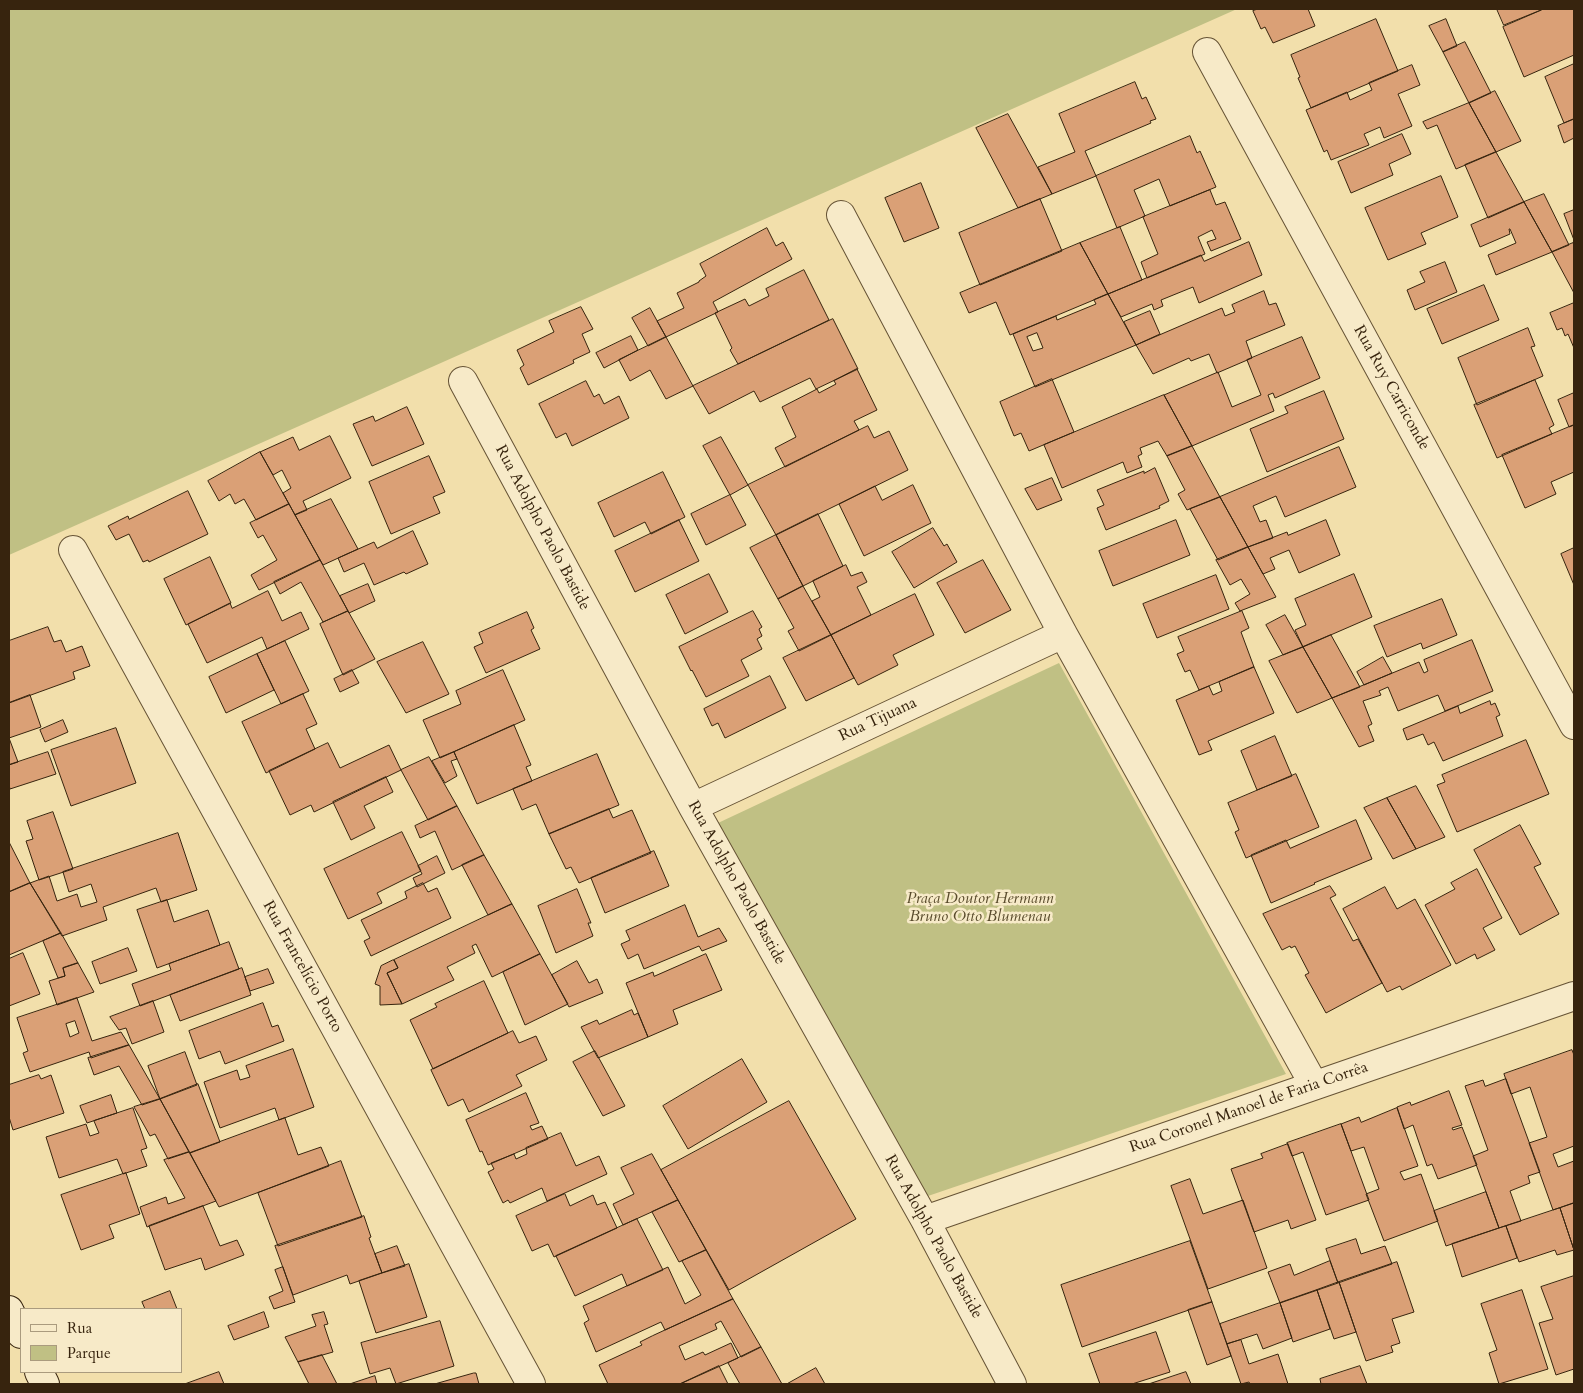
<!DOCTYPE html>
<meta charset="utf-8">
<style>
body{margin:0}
#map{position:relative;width:1583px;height:1393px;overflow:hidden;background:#f2dfab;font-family:Cardo,serif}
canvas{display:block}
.frame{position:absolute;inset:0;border:10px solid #37240e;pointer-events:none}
.legend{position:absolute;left:20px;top:1308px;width:162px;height:65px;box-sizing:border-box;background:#f7eac8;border:1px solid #aa9b7e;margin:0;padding:6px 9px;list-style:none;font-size:15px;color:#37240e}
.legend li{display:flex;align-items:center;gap:10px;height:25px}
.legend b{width:25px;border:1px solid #aa9b7e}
</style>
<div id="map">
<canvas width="1583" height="1393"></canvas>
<div class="frame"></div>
<ul class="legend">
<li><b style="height:6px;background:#f7eac8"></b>Rua</li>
<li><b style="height:14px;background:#c0c084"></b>Parque</li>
</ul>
</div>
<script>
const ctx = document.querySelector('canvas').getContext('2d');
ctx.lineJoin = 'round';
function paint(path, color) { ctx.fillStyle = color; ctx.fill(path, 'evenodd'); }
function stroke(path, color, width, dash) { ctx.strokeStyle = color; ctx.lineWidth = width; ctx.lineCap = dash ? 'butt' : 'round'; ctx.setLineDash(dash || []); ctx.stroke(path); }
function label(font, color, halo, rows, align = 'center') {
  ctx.font = font + ' Cardo,serif'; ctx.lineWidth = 5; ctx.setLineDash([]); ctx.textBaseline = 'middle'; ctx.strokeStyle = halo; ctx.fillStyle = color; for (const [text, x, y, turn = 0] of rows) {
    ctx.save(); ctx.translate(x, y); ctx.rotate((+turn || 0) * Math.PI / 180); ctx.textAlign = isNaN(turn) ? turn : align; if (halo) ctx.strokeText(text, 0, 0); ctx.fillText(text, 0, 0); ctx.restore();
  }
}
paint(new Path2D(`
 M9,9H1237L9,555Z
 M1059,663L1286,1074L928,1196L718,823Z`), '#c0c084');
const building = new Path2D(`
 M1258,9H1308L1315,26L1273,43L1265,27L1261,29L1253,11Z
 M1497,9H1541V10L1504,25Z
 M1544,9H1574V55L1524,77L1503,27Z
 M1376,19L1398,71L1311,108L1298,78L1300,77L1291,55Z
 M1446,19L1457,46L1443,52L1429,26Z
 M1465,42L1491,93L1469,103L1443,52Z
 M1574,64V119L1564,123L1545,77Z
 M1412,65L1420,85L1398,94L1412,126L1384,138L1380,127L1364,134L1369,145L1331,160L1327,150L1324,152L1306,110L1347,92L1350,100L1372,90L1369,83Z
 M1135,82L1142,99L1146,97L1156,119L1150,121L1151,123L1085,151L1096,176L1052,194L1038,167L1075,152L1059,114Z
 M1495,91L1521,141L1496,152L1469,103Z
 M1469,103L1496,152L1456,169L1437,125L1427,129L1423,122Z
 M1008,114L1052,194L1018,208L976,128Z
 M1574,119V138L1564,143L1558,126Z
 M1402,134L1411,154L1389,164L1393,175L1351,193L1338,162Z
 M1190,136L1197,153L1200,151L1216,187L1170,206L1159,179L1134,190L1145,216L1117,228L1096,176Z
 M1496,152L1524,202L1488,218L1465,165Z
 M1441,176L1458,217L1421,233L1426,244L1388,260L1365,208Z
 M921,183L939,228L904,242L885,198Z
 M1210,190L1216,205L1225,202L1241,239L1211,251L1207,242L1216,239L1212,230L1198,237L1205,254L1147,278L1141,262L1158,254L1143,217Z
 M1544,194L1569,245L1552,252L1524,202Z
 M1040,199L1062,251L980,285L959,233Z
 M1524,202L1552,252L1496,275L1488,255L1516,243L1510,229H1509L1510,234L1480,247L1471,225Z
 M1574,210V240L1564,214Z
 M1120,227L1142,280L1108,294L1080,243Z
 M767,228L776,246L783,242L792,259L713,302L718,312L666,337L657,321L684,308L677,293L699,282V281L706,276L700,264Z
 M1249,242L1262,275L1199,303L1193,287L1161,300L1163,306L1154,310L1152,304L1121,317L1108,294L1201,255L1204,261Z
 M1080,243L1108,294L1010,335L996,302L969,313L960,293Z
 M1573,243L1574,245V293L1552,252Z
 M1445,262L1457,292L1415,310L1407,290L1425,282L1420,272Z
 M804,270L829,320L738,364L730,350L732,348L715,313L745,299L749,306L769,296L766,289Z
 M1484,285L1499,320L1442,344L1427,309Z
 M1264,291L1269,305L1276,303L1285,325L1246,341L1252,358L1217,373L1209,354L1191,361L1189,358L1153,374L1136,345L1222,308L1225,316L1235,312L1232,305Z
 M1108,294L1136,345L1035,387L1013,334L1056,316L1057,320L1096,304L1094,300ZM1037,333L1043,348L1033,351L1027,337Z
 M1574,303V348L1568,334L1565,336L1562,328L1557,330L1550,313Z
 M581,307L593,329L582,334L590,352L573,360L574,363L528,385L520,368L524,365L517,350L554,332L549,321Z
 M650,308L666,337L648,346L632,318Z
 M1150,311L1160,334L1136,345L1124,322Z
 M833,319L858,369L816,389L810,378L760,402L754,391L709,414L693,386Z
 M1528,328L1535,346L1531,347L1543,376L1477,405L1458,358Z
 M631,336L638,350L604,368L596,353Z
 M666,337L693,386L666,399L650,370L630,381L619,360Z
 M1302,337L1320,378L1275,398L1273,393L1268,395L1274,411L1192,446L1164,395L1218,372L1232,407L1261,395L1247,360Z
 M857,369L877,410L854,421L859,430L785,467L775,448L796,437L782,407L817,389L819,393L836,384L834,381Z
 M1052,379L1074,432L1029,451L1021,433L1014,436L1000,402Z
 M1535,380L1554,425L1549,428L1552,434L1497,458L1474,405Z
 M586,381L594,397L599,394L604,404L619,396L629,418L572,446L566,433L556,438L539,404Z
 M1324,391L1344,439L1267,472L1250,429L1288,413L1285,407Z
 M1574,393V425L1569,427L1558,400Z
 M1164,395L1192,446L1167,456L1158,441L1140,448L1142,454L1138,456L1142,467L1127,473L1123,462L1062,488L1044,445Z
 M407,407L424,444L372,466L353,424L373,416L375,421Z
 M1574,425V472L1551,482L1556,494L1525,508L1502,455Z
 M868,426L874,438L889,431L908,470L776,535L748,485Z
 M330,436L351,478L303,501L307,510L295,515L283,493L291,488L282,470L273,475L260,452L293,437L299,450Z
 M721,437L748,485L730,495L703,446Z
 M1192,446L1220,497L1187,510L1178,494L1185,490L1167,456Z
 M1339,447L1356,487L1285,517L1276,496L1253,506L1260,522L1266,520L1273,538L1248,547L1220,497Z
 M260,452L289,504L256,520L244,499L235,504L230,494L219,501L208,481Z
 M429,456L445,492L433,497L440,513L391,534L369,482Z
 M1155,468L1169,501L1159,506L1160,508L1106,530L1097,508L1104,505L1097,490L1144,471V473Z
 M663,472L685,517L651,534L645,522L614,537L598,503Z
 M1052,478L1062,500L1037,510L1025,489Z
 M913,485L931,523L864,556L839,504L875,486L882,500Z
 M188,491L208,534L149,562L148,560L143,562L129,534L116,540L108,526L128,516L129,519Z
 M730,495L746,525L706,545L691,514Z
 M1220,497L1248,547L1218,560L1190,509Z
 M331,499L358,549L323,565L295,515Z
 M289,504L320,560L259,590L251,575L277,560L263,535L258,538L250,523Z
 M818,514L843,566L803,586L776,535Z
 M679,520L699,561L635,592L615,551Z
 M1176,520L1190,555L1113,586L1099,551Z
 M1326,520L1340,555L1299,573L1289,550L1270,558L1275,569L1263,574L1248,547L1287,532L1288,535Z
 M933,528L944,546L947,544L957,562L914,588L892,552Z
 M413,531L428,564L406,574L404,572L374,585L364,563L344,572L338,558L374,542L377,548Z
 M776,535L803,586L778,599L750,548Z
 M1248,547L1276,597L1240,611L1235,603L1250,594L1241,579L1230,585L1216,560Z
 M1574,548V585L1561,554Z
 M210,557L231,603L186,625L164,579Z
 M320,560L348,611L323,622L301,582L280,594L274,582Z
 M983,560L1011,610L965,633L937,583Z
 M846,565L851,576L862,572L867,582L857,587L871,615L831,635L812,601L820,597L813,581Z
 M709,574L728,612L685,634L666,595Z
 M1354,574L1372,617L1303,647L1295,630L1306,625L1295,599Z
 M1216,575L1229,609L1157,638L1143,604Z
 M368,584L375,601L349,613L340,596Z
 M803,586L831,635L799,651L788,631L794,628L778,599Z
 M268,591L282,621L301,612L309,629L267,649L262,637L207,663L188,624L230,603L232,608Z
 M915,594L934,635L893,655L898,665L858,685L831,635Z
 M1442,599L1457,635L1423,649L1421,643L1387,657L1374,626Z
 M348,611L375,659L343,675L320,624Z
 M753,611L762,627L759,629L762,636L757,639L762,649L741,660L749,676L706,697L692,670L691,671L679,647Z
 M1242,611L1249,628L1241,632L1254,667L1199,690L1190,670L1185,672L1177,654L1184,651L1178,637Z
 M527,612L534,628L531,630L540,649L486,673L474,647L483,643L479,633Z
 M1285,615L1303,647L1283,655L1266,625Z
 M48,627L54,642L61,640L66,652L82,646L90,666L73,672L75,679L9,703V641Z
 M831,635L854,678L806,701L783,658Z
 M1331,635L1360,687L1332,698L1303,647Z
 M1472,640L1493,691L1445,711L1438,695L1398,711L1388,687L1379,691L1381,695L1363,701L1372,724L1368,726L1374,741L1359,747L1332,698L1419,662L1424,673L1428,671L1424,660Z
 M285,641L309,691L281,704L257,654Z
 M423,642L449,694L406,713L377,662Z
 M1303,647L1332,698L1297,713L1269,661Z
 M257,654L274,690L226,713L209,677Z
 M1383,657L1392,673L1364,685L1357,672Z
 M1254,667L1274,713L1208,741L1212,750L1199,755L1176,700L1209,686L1213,695L1222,691L1219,682Z
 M352,670L359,683L340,692L334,679Z
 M503,670L525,720L440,758L423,720L461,704L456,691Z
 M770,676L786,708L725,738L718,723L712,726L704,709Z
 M303,694L317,724L306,729L315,749L266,773L242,722Z
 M30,695L41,727L9,738L18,762L9,765V703Z
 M1490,701L1491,705L1495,703L1500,715L1496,717L1503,736L1443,761L1434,742L1428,745L1423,734L1407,740L1403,729L1458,706L1460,713Z
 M63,720L68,732L45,742L40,730Z
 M514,725L531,765L526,767L532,781L477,804L454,752Z
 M116,728L136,783L71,806L51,750Z
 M1275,736L1292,776L1257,790L1241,751Z
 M1526,740L1549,794L1457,832L1437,785L1445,782L1442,775Z
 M328,743L340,768L389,745L401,770L314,812L311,805L290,815L269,771Z
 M48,752L56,774L10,789L9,785V765Z
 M454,752L457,759L451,761L457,776L445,783L432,761Z
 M597,754L619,805L549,834L536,804L522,810L513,789Z
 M429,757L457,806L428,820L401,770Z
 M1296,774L1319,827L1246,858L1235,832L1239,830L1228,803Z
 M386,777L393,792L364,806L375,828L351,840L333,802Z
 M1416,786L1445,837L1416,849L1387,798Z
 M1387,798L1416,849L1393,859L1364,808Z
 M457,806L484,855L452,870L435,831L420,838L415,826Z
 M609,809L613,818L632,810L651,853L579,883L571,867L566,869L549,834Z
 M53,812L73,869L39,880L26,841L33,839L27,821Z
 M1356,820L1372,859L1314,883L1315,884L1271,903L1251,855L1286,840L1290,848Z
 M1520,825L1541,864L1534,867L1559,914L1520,935L1474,850Z
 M402,832L421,871L377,893L382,903L348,919L324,869Z
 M178,833L197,890L161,902L156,888L103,907L107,920L62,936L30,883L49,876L57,901L77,894L81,907L97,902L91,884L69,892L63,872Z
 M9,842L30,883L9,892Z
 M654,851L669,886L605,913L591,878Z
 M484,855L512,904L488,915L462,865Z
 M437,856L445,873L417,887L413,878L422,874L418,866Z
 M1477,869L1502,918L1483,928L1495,950L1477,959L1475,954L1456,964L1425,905L1455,889L1451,883Z
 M30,883L61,933L9,955V892Z
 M423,883L428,892L437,888L451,918L371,956L364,941L370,938L361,920L407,898L405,892Z
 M1330,886L1336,895L1330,898L1353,941L1358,939L1382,983L1326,1013L1305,975L1309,973L1295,946L1291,948L1290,946L1282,950L1263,914Z
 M1385,887L1397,909L1415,899L1451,965L1402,990L1400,986L1387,992L1343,909Z
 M577,889L591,923H588L593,936L556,953L538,906Z
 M167,900L174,922L208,910L220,945L157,968L137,910Z
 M512,904L540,954L492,977L476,944L472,946L475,953L447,967L454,980L402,1004L387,973L398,968L394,960Z
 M685,905L698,937L719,928L727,941L702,951L699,946L644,969L638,954L628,959L621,944L630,940L626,931Z
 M61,933L78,963L63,968L65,976L58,978L43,941Z
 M229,942L239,969L140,1006L132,984L171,970L169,964Z
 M128,948L137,971L100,984L92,962Z
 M23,953L40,994L9,1006V959Z
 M540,954L568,1004L525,1025L503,972Z
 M706,954L722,990L673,1010L678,1024L648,1037L626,983L653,972L654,976Z
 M393,960H394L398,968L387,973L402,1004L380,1005V986L375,984L381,966Z
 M577,961L589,983L597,979L603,993L569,1007L552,975Z
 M78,963L94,992L57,1005L49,981L65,976L63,968Z
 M242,968L251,995L180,1021L170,995Z
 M268,969L274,983L250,991L245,977Z
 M484,981L508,1033L433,1069L410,1020L437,1007L435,1004Z
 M77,998L92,1041L121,1032L129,1045L91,1058L89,1052L30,1072L23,1053L28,1051L17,1018ZM75,1021L79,1033L70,1037L66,1024Z
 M153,1001L164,1032L132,1044L126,1028L119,1030L110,1017Z
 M263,1003L272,1027L278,1025L284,1041L225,1064L220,1051L199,1059L189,1031Z
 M632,1010L634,1015L638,1013L648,1037L598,1058L581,1027L597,1020L599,1024Z
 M513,1031L519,1043L536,1036L547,1060L516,1075L522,1086L469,1112L463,1099L448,1106L431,1070Z
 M129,1045L160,1099L142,1105L119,1066L94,1075L88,1058Z
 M293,1049L314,1107L279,1120L275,1108L220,1128L204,1082L237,1070L240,1080L250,1077L246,1066Z
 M1572,1050L1574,1055V1146L1553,1154L1558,1167L1574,1161V1203L1553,1210L1529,1143L1547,1137L1530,1087L1511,1094L1504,1074Z
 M595,1051L625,1106L603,1116L573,1062Z
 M185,1052L197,1085L160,1099L148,1066Z
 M742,1059L767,1102L688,1149L663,1106Z
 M39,1075L41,1079L51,1075L64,1113L13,1130L9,1117V1085Z
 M1506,1079L1540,1172L1528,1176L1530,1183L1510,1191L1521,1221L1499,1228L1473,1156L1488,1150L1465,1086L1483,1080L1485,1086Z
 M198,1084L220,1142L190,1153L160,1099Z
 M1449,1091L1462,1125L1452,1128L1453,1130L1462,1127L1477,1165L1438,1179L1432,1164L1427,1166L1413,1125L1404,1129L1397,1107L1410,1102L1411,1105Z
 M526,1093L539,1123L530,1126L532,1130L542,1126L548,1139L488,1165L482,1151L480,1152L466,1120Z
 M111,1095L117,1113L87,1123L80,1106Z
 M160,1099L189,1152L168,1159L155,1134L150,1136L134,1107Z
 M789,1101L856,1219L729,1290L661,1170Z
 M133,1108L147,1148L141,1150L147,1166L123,1174L117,1159L59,1178L46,1137L86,1124L90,1136L99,1133L94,1121Z
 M1397,1108L1418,1166L1400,1172L1404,1180L1421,1174L1438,1221L1384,1241L1366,1194L1379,1189L1364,1147L1351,1151L1341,1124L1359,1117L1361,1122Z
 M285,1118L298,1155L321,1147L329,1166L219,1207L190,1153Z
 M1341,1124L1369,1200L1326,1215L1303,1152L1292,1156L1287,1143Z
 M561,1133L576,1166L599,1156L607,1174L547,1201L542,1188L510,1203L508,1200L503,1203L488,1172L494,1169L491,1163L514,1154L516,1159L527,1154L526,1148Z
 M1288,1144L1316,1220L1291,1229L1288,1220L1254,1232L1231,1169L1263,1158L1261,1154Z
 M189,1152L216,1201L147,1227L140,1207L166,1197L168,1204L185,1198L164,1160Z
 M652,1154L678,1200L623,1225L613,1204L634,1194L621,1168Z
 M341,1161L362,1217L278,1246L258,1193Z
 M126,1173L140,1214L109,1225L114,1238L81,1250L61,1195Z
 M1190,1179L1203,1214L1243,1200L1267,1268L1208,1289L1171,1186Z
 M1486,1192L1499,1228L1446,1246L1434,1211Z
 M565,1194L570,1206L593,1195L597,1205L605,1202L617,1228L554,1257L548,1244L532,1251L516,1216Z
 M678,1200L706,1250L679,1262L652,1212Z
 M1574,1203V1250L1560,1208Z
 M203,1206L220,1246L237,1240L244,1255L205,1270L201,1258L165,1270L149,1226Z
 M1560,1208L1574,1250L1557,1255L1555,1250L1519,1262L1506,1226Z
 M364,1216L371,1237L369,1238L382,1273L350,1284L347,1275L293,1295L275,1246Z
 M637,1219L663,1270L627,1286L622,1274L575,1296L556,1256Z
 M1506,1226L1517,1258L1462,1277L1452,1244Z
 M1356,1239L1361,1254L1385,1246L1392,1264L1338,1283L1326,1249Z
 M1190,1241L1212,1302L1082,1347L1061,1285Z
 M397,1246L405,1266L382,1273L375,1254Z
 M706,1250L733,1299L665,1330L661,1322L596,1352L584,1323L589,1320L583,1306L668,1267L685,1304L701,1295L682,1261Z
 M1330,1261L1338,1283L1280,1303L1268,1272L1290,1264L1294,1275Z
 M1397,1262L1414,1312L1392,1319L1400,1343L1391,1346L1393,1352L1366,1361L1339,1282Z
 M409,1264L427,1317L376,1333L359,1281Z
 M283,1267L295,1302L274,1309L269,1297L283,1291L275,1270Z
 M1574,1276V1369L1556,1375L1539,1323L1553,1319L1541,1287Z
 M1339,1282L1356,1332L1334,1339L1317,1290Z
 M1317,1290L1330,1329L1293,1342L1280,1303Z
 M1522,1290L1548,1369L1499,1384L1489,1353L1497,1350L1481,1304Z
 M170,1291L177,1309H145L142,1302Z
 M733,1299L761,1347L741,1357L721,1321L715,1324L717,1329L679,1346L685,1360L703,1352L705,1355L731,1343L738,1358L680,1384H608L599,1365L642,1345L640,1342L652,1336Z
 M1212,1302L1231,1356L1207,1365L1188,1310Z
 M1280,1303L1292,1338L1263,1349L1257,1334L1227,1344L1220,1324Z
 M264,1312L269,1327L234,1340L228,1326Z
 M324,1312L328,1324L324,1325L333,1352L298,1362L285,1337L316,1326L312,1315Z
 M440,1321L454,1366L396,1384L390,1368L370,1374L361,1343Z
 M1156,1332L1170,1372L1132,1384H1100L1089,1354Z
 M1241,1340L1249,1364L1278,1354L1288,1384H1250L1249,1382L1241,1384L1227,1344Z
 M761,1347L782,1384H740L728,1363Z
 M322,1355L337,1384H309L298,1362Z
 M719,1366L728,1384H680Z
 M1360,1366L1367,1384H1321L1320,1379Z
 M816,1368L825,1384H787Z
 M219,1372L224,1384H185Z
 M1186,1372L1191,1384H1149Z
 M474,1373H476L479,1384H435Z
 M375,1376L377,1384H350Z`);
paint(building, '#daa076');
stroke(building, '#37240e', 1);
const minor = new Path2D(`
 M1207,52L1574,725
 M841,215L1063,634L1314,1085
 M463,381L693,807L925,1220L1012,1384
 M73,550L531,1384
 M693,807L1063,634
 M925,1220L1574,996`);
const secondary = new Path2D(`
 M9,1310L21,1334
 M39,1372L45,1384`);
stroke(minor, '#665335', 30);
stroke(secondary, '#37240e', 30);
stroke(minor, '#f7eac8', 28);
stroke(secondary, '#f7eac8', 28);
label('16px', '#37240e', '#f7eac8', [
 ["Rua Ruy Carriconde",1391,388,61],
 ["Rua Adolpho Paolo Bastide",542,528,62],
 ["Rua Tijuana",878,720,-25],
 ["Rua Adolpho Paolo Bastide",736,883,61],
 ["Rua Francelício Porto",302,967,61],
 ["Rua Coronel Manoel de Faria Corrêa",1249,1108,-19],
 ["Rua Adolpho Paolo Bastide",933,1237,61]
]);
label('italic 16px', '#594b2c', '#f7eac8', [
 ["Praça Doutor Hermann",980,899],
 ["Bruno Otto Blumenau",980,917]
]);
</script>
